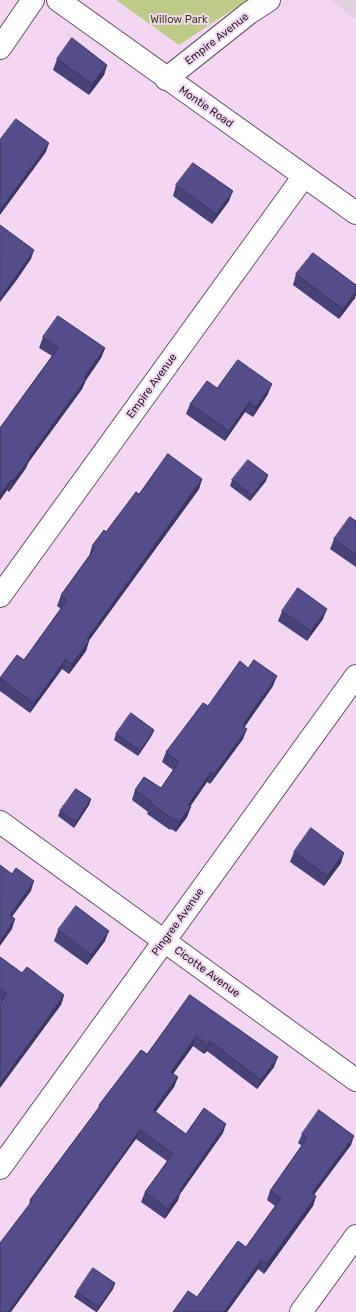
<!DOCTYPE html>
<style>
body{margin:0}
canvas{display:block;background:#f3d7f2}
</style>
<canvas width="356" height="1312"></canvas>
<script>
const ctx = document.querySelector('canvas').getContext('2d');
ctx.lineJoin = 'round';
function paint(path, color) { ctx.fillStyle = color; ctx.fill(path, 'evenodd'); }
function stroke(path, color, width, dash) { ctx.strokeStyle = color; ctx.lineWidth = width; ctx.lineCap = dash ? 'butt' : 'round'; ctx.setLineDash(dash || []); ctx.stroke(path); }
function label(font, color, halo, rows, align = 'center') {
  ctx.font = font + ' Rubik,sans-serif'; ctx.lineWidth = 4; ctx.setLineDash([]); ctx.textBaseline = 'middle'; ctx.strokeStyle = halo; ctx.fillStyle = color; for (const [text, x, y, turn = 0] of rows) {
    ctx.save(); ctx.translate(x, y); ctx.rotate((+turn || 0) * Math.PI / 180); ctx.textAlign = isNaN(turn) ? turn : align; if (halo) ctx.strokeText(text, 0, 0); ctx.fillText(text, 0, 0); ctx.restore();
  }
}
paint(new Path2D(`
 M331,0H356V20Z`), '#e3d1e1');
paint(new Path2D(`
 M116,0H247L179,45Z`), '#bdcb87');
const street = new Path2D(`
 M58,0L356,213
 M0,48L33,0
 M166,79L249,13L269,0
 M0,596L304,176
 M0,822L356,1080
 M0,1168L356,676
 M301,1312L356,1236`);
stroke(street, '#685067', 24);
stroke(street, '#fff', 22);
paint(new Path2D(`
 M57,59L107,65L104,75L89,95L53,70Z
 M176,185L229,201L212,224L173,196Z
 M296,274L355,298L339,319L293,285Z
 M43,337L105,348L101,358L86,380L82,389L28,463L26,468L9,492L7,490L0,500V428L52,356L39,348Z
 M217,388L268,394L253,417L245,412L225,441L186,414L190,404Z
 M202,479L199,489L89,640L86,651L69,674L62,669L30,713L0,691V678L24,660L61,609L57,606L61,595L89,556L92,546L106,532L139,494Z
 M232,480L266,481L250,501L230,486Z
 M356,521V567L330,549L334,539Z
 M282,611L323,619L307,641L278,621Z
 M248,668L273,686L244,727L243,739L210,784L207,782L190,807L187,817L176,832L171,829L170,830L147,814L148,812L132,800L135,790L161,788L173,770L162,762L166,752L208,706Z
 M154,730L152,735L138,756L114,740L116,734Z
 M91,799L89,805L74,828L58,816L60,811Z
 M294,852L341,863L324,886L290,862Z
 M58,930L105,941L87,965L54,941Z
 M0,957L22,973L64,995L61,1005L1,1002L0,1001Z
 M190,995L274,1067L257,1089L207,1051L204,1054L193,1046L173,1074L178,1077L174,1087L155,1112L186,1134L223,1133L180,1194L178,1200L165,1219L141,1202L145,1192L167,1161L136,1139L29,1204L30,1200L98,1110L99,1105L147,1054Z
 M302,1134L351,1145L314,1195L316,1196L313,1206L264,1274L258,1269L227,1312H173L197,1297L246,1247L275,1206L267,1200L270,1191L302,1146L298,1143Z
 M115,1283L113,1289L97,1312H96L74,1297L77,1292Z`), '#494278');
paint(new Path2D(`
 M107,65L104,75L89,95L92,84Z
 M49,143L46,152L0,215V210Z
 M233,191L229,201L212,224L216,214Z
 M34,250L31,259L16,281L0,302V298Z
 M356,291V295L355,298L339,319L343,309Z
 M105,348L101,358L86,380L82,389L28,463L26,468L9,492L13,481L29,457Z
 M272,384L268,394L253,417L256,407Z
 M249,402L245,412L225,441L229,431Z
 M268,475L266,481L250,501L252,495Z
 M202,479L199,489L83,649L87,639Z
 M11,480L7,490L0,500V495Z
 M327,609L323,619L307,641L311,631Z
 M89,641L86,651L69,674L72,664Z
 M66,659L62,669L30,713L34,703Z
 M277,676L273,686L244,728L243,726L248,717Z
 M247,729L243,739L210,784L214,774Z
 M154,730L152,735L138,756L140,751Z
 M211,772L207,782L184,815L188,805Z
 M91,799L89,805L74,828L76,822Z
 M191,807L187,817L176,832L179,822Z
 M344,853L341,863L324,886L327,876Z
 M34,881L31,891L6,925L10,915Z
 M15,919L12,929L0,946V941Z
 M109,931L105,941L87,965L91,955Z
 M64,995L61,1005L0,1088V1083Z
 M196,1036L193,1046L167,1082L171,1072Z
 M210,1041L207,1051L204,1054L208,1045Z
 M278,1057L274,1067L257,1089L261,1080Z
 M178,1077L174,1087L150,1120L153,1110Z
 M226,1124L223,1133L180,1194L178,1200L165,1219L168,1209L180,1190Z
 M140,1130L136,1139L11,1312H8Z
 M354,1136L351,1145L308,1202L312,1193Z
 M316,1196L313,1206L264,1274L267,1264Z
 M261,1260L258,1269L227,1312H224Z
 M115,1283L113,1289L97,1312L99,1307Z`), '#3c3661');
const building = new Path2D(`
 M72,38L107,65L92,84L57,59Z
 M16,119L49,143L0,210V140Z
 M193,163L233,191L216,214L176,185Z
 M0,225L34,250L19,272L0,298Z
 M313,253L356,285V291L343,309L296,274Z
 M58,316L105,348L84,377L86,379L29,457L30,458L13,481L11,480L0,495V428L58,348L43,337Z
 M238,360L272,384L256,407L249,402L229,431L190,404L207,381L217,388Z
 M168,454L202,479L87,639L89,641L72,664L66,659L34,703L0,678L17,655L24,660L67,600L61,595L95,548L92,546L104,530L106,532L136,492L139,494Z
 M248,460L268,475L252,495L232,480Z
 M350,517L356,521V555L334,539Z
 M298,588L327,609L311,631L282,611Z
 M254,660L277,676L248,717L243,726L247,729L214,774L211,772L188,805L191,807L179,822L175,819L174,820L151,803L152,802L135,790L144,777L161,788L179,762L166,752L203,703L208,706L240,661L248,668Z
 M131,713L154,730L140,751L116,734Z
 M76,789L91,799L76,822L60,811Z
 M311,828L344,853L327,876L294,852Z
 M0,865L12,874L16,868L34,881L10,915L15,919L0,941Z
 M76,906L109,931L91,955L58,930Z
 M0,957L22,973L27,967L64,995L0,1083V1003L7,994L0,989Z
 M190,995L278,1057L261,1080L210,1041L208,1045L196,1036L171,1072L178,1077L153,1110L186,1134L204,1108L226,1124L180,1190L181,1191L168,1209L145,1192L173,1154L140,1130L8,1312H0V1243L32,1201L30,1200L100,1106L99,1105L141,1050L147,1054Z
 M319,1110L354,1136L312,1193L316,1196L267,1264L261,1260L224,1312H173L188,1291L197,1297L238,1241L246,1247L281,1198L270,1191L307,1138L302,1134Z
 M93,1268L115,1283L99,1307L77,1292Z`);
paint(building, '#554d8b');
stroke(building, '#3c3661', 1);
label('11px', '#3b440a', '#f3d7f2', [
 ["Willow Park",179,20]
]);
label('11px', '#261c26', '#f3d7f2', [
 ["Empire Avenue",217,39,-38],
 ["Montie Road",206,107,35],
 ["Empire Avenue",152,386,-54],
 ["Pingree Avenue",178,922,-54],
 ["Cicotte Avenue",207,972,36]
]);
</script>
